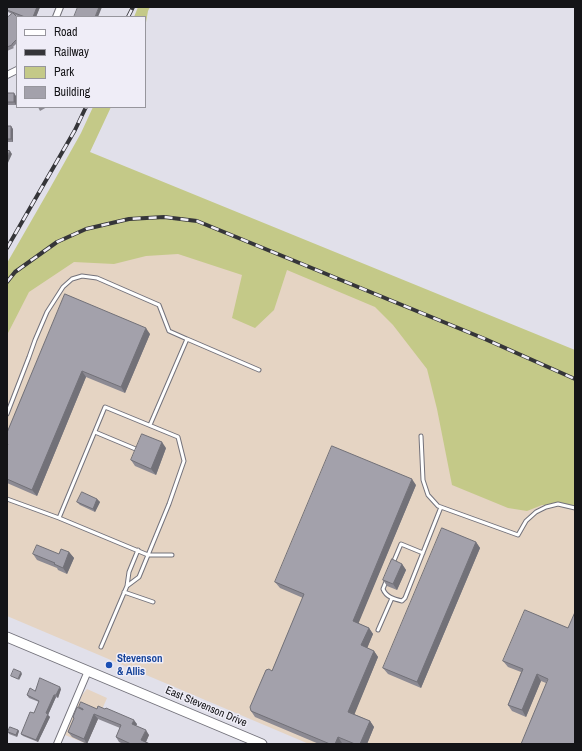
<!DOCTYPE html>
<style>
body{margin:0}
#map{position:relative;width:582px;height:751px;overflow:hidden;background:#e1e0ea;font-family:"Archivo Narrow",sans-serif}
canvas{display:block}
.frame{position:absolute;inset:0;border:8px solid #141417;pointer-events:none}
.legend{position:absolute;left:16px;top:16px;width:130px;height:92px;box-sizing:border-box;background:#efedf7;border:1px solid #97969d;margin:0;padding:5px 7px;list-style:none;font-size:12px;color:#141417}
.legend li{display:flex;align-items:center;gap:8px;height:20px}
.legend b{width:20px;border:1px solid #97969d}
</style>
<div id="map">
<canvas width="582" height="751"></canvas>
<div class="frame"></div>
<ul class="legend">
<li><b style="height:5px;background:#fff"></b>Road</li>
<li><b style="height:5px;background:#353539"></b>Railway</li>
<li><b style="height:11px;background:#c4c988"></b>Park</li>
<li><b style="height:11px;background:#a3a1ab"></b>Building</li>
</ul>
</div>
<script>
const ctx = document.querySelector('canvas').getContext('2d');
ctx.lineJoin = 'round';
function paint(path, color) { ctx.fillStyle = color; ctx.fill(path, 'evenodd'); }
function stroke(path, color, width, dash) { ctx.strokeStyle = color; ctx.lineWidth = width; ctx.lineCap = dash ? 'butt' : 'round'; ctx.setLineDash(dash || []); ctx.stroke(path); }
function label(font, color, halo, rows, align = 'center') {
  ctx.font = font + ' "Archivo Narrow",sans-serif'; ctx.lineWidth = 3; ctx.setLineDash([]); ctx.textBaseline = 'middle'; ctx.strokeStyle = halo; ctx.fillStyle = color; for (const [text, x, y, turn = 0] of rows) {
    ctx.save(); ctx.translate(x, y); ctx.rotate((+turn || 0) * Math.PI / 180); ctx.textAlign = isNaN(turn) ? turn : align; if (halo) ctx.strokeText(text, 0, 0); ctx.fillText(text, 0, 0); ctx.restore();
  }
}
paint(new Path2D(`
 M80,158L575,367V744H309L7,616V269Z
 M87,689L107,698L87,744L65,735L82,695Z`), '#e5d4c3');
paint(new Path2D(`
 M138,7H150L148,11L145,28V17H134Z
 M93,107H111L90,152L575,350V506L542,505L527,511L508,508L452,485L437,409L427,369L393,325L375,307L287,270L274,310L255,328L232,318L242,275L178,254L146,256L114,264L74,262L29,292L7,335V263L49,190L81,133Z`), '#c4c988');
const service = new Path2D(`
 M7,414L29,357L35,340L47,312L63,287L72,279L82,276L97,278L159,305L169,331L187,339
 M150,425L187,339L259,370
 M95,432L138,450
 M421,436L423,480L428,495L438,506L518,535L526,521L536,512L546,507L558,504L575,508
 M7,499L59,518
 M393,563L401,544L423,553
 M387,579L383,589C386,597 394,599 402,601L405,598L441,507
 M127,586L129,572L138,550
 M124,592L153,602
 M378,630L392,598
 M101,647L127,586L139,577L169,504L184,461L178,437L105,407L59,518L148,555H172`);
const minor = new Path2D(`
 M56,17L60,7
 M7,75L17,70
 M57,744L88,671`);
const secondary = new Path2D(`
 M7,637L262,744`);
stroke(service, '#73727b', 5);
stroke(minor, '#73727b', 8);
stroke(secondary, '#73727b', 11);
stroke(service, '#fff', 3);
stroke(minor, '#fff', 6);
stroke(secondary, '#fff', 9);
const rail = new Path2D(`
 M128,17L133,7
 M7,248L75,130L86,107
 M7,282L15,272L57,242L86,229L129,219L164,217L197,221L485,339L575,379`);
stroke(rail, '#353539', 4);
stroke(rail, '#efedf7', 2.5, [8]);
paint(new Path2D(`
 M7,7H40L36,17H20L15,15L17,17V43L13,47L14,48L7,51V18L12,14L8,12L7,11Z
 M7,93L16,96V105H7Z
 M38,107H47L40,111Z
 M7,126L13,129V142H7Z
 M65,294L150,334L125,393L86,377L37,496L7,483V433Z
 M166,448L156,475L135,466L131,460Z
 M416,485L358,623L369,628L373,634L367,648L374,651L378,657L354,714L370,721L374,727L367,744H344L342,743V744H319L255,717L251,711L272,671L303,598L280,588L275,582Z
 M97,499L100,502L95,512L80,505L77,502Z
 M476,542L480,548L421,688L388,674L383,668Z
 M69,552L74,558L67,574L58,570L57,568L37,560L33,554H59Z
 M402,564L406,570L397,590L387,586L383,580Z
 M568,628L546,683L541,681L526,717L512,711L508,705L521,672L508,667L503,661Z
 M61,689L58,698L56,697L48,715L50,717L38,742L23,736L21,734L34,713L39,702L29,698L27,695L35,691Z
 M79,707L137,724L136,726L149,735L146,742L150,744H123L119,742L116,737L120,728L98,719L87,744L72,737L68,732L74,719L73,717L80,709Z
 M18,730L19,731L17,737L9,734L8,732Z`), '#8c8a93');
paint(new Path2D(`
 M37,7H40L36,17H33Z
 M99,7H102L98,17H95Z
 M14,93L16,96V105L14,102Z
 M11,126L13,129V142L11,139Z
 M10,151L12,154L7,165V157Z
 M146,328L150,334L125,393L121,387Z
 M82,371L86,377L37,496L32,490Z
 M162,442L166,448L156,475L151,469Z
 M412,479L416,485L357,627L353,621Z
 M97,499L100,502L95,512L93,509Z
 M476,542L480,548L421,688L417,682Z
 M69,552L74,558L67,574L63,568Z
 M402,564L406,570L397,590L393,584Z
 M369,628L373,634L366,651L361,645Z
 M374,651L378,657L353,718L348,712Z
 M21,672L22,674L19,680L18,679Z
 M537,674L541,681L526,717L522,710Z
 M60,687L61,689L58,698L56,695Z
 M54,695L56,697L48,715L50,717L38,742L36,740L46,713Z
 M94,714L98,719L87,744L84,739Z
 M134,720L137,724L135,728L132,724Z
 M370,721L374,727L367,744H360Z
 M18,730L19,731L17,737L16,735Z
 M146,730L149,735L145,744L141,740Z
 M338,737L342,743V744H335Z`), '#727178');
const building = new Path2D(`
 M7,7H37L33,17H25L7,10Z
 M78,7H99L95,17H74Z
 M13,13L17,17V39L12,44V45L7,47V18Z
 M7,93H14V102H7Z
 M7,126H11V139H7Z
 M7,150L10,151L7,157Z
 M65,294L146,328L121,387L82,371L32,490L7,479V446L8,444H7V433Z
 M142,434L162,442L151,469L131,460Z
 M332,446L412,479L353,621L369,628L361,645L374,651L348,712L370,721L360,744H355L338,737L335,744H330L251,711L250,707L266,670L269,669L272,671L304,594L275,582Z
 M82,492L97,499L93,509L77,502Z
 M442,528L476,542L417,682L383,668Z
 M37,545L59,554L61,549L69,552L63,568L54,564L55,563L33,554Z
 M392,559L402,564L393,584L383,580Z
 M525,610L568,628L575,612V744H521L548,679L537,674L522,710L508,705L523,669L503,661Z
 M14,669L21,672L18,679L11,676Z
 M40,678L60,687L56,695H54L46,713L48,714L36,740L21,734L30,712L34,713L39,701L27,695L30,688L35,691Z
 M81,702L97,709L98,706L105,709L106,708L134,720L132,724L146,730L141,740L150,744H131L116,737L121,725L94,714L84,739L68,732L74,718L73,717L77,707L83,710V709L79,707Z
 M10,727L18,730L16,735L8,732Z`);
paint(building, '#a3a1ab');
stroke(building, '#727178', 1);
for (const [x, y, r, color] of [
 [109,665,4,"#1a4fb4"]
]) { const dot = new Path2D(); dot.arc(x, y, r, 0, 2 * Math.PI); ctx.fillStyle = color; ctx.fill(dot); stroke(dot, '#efedf7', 1.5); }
label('bold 11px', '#164399', '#efedf7', [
 ["Stevenson",117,659],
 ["& Allis",117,672]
], 'left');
label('11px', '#141417', '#efedf7', [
 ["East Stevenson Drive",206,707,23]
]);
</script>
